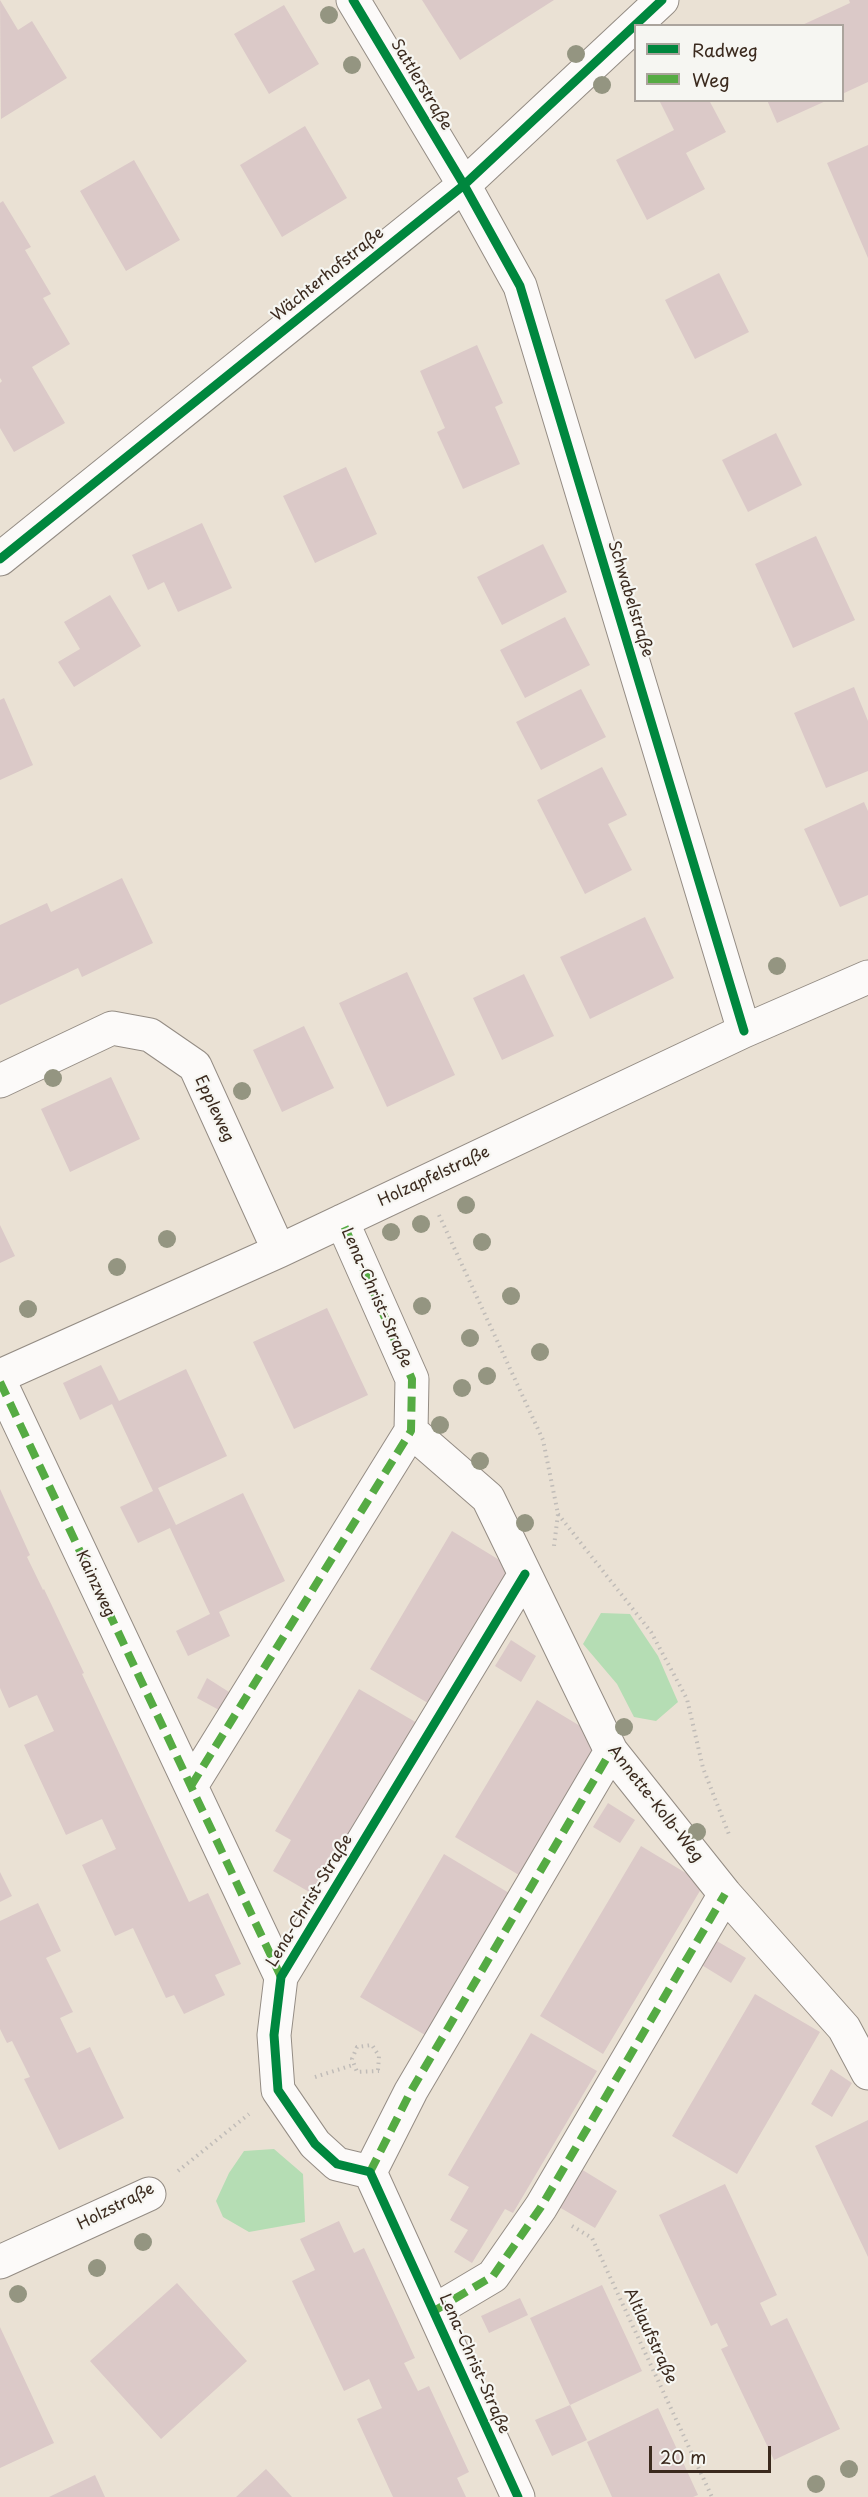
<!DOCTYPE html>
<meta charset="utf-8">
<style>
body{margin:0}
#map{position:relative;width:868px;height:2497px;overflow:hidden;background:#eae1d4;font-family:"Playpen Sans",sans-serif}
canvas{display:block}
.legend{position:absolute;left:634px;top:24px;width:210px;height:78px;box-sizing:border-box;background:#f6f6f2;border:2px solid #aba49d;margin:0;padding:8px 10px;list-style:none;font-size:18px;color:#3b2a1e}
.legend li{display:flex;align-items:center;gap:12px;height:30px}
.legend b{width:30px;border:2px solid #aba49d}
.scale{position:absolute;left:649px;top:2446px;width:122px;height:27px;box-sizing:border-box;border:3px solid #3b2a1e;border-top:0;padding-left:8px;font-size:18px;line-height:21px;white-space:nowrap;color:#3b2a1e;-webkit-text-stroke:4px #f6f6f2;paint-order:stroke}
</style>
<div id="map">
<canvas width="868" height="2497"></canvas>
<ul class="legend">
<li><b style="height:8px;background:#00873e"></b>Radweg</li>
<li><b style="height:8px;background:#55ab43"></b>Weg</li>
</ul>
<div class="scale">20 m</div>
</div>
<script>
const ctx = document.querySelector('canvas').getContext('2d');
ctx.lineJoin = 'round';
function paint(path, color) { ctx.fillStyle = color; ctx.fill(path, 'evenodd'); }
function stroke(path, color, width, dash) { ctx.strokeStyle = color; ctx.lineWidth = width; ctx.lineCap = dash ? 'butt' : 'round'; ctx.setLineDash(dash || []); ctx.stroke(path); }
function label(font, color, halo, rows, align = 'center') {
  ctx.font = font + ' "Playpen Sans",sans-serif'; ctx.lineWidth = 4.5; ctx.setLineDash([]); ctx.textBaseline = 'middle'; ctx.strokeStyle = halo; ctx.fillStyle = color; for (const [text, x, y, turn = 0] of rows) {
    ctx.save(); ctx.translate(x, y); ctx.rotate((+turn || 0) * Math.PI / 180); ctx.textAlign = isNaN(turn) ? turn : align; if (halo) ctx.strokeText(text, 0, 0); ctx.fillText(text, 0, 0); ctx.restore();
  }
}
paint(new Path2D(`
 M601,1613L630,1614L658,1656L678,1702L656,1721L634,1717L617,1684L583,1644Z
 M274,2149L303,2174L305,2222L249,2232L223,2217L216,2201L229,2173L244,2151Z`), '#b5ddb4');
paint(new Path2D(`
 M0,0L18,30L32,21L67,78L1,119Z
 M422,0H554L460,60Z
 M849,0H868V82L842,94V26H800L850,3Z
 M284,5L319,64L269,94L234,34Z
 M659,100H709L726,132L686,153L705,189L647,220L616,160L674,130Z
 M767,100H828L777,123Z
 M305,126L347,198L282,237L240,165Z
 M868,145V258L827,163Z
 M134,160L180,240L126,271L80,191Z
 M3,201L31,247L25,250L51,294L43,298L70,344L32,367L65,423L14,452L0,428V383L2,381L0,378V203Z
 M719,273L749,332L695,359L665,300Z
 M477,345L503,403L495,407L520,464L463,489L437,432L445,428L420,371Z
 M776,433L802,485L748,512L722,460Z
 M346,467L377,534L315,563L283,496Z
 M202,523L232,588L178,612L164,582L148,590L132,555Z
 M816,536L855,620L793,648L755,564Z
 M543,544L567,592L502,625L477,577Z
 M110,595L141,646L74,687L58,662L80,649L64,622Z
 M565,617L590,665L525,698L500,650Z
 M854,687L868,721V771L826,788L794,713Z
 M581,689L606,737L541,770L516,722Z
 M4,698L33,765L0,780V700Z
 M602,767L627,815L608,824L632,870L585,894L537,800Z
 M864,802L868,811V895L840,907L804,829Z
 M122,878L153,943L82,977L78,968L0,1005V925L47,903L51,912Z
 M645,917L674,978L590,1019L560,957Z
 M407,972L455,1075L387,1107L339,1003Z
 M524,974L554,1036L502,1060L473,998Z
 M304,1026L334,1088L282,1112L253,1050Z
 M111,1077L140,1139L70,1172L41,1109Z
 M0,1225L15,1256L0,1263Z
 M327,1308L368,1395L294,1429L253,1342Z
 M101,1365L119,1401L186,1369L227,1456L158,1488L176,1525L243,1493L285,1581L219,1612L230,1636L188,1656L176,1631L210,1614L170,1528L138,1543L120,1507L153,1491L112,1404L80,1420L63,1383Z
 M0,1489L30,1555L27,1557L43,1590L44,1589L84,1673L82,1674L189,1902L208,1893L241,1964L215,1975L225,1995L184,2014L174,1995L166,1998L133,1928L115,1936L82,1865L116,1849L102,1819L66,1835L24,1745L54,1731L37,1695L9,1708L0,1688Z
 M452,1531L514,1569L433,1706L370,1669Z
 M511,1640L536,1656L521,1682L495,1666Z
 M207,1678L229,1692L219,1710L197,1698Z
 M359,1689L424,1727L340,1869L329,1863L311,1893L273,1871L291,1840L275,1831Z
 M537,1700L600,1738L519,1875L455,1837Z
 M608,1803L635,1820L620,1843L593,1827Z
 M641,1846L704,1884L603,2054L540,2016Z
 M444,1854L509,1893L425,2035L360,1997Z
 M0,1872L12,1896L0,1902Z
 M38,1903L61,1951L46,1958L73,2012L60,2018L77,2053L90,2047L124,2118L59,2150L24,2079L30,2077L12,2041L7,2043L0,2029V1921Z
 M715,1940L746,1958L731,1983L700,1964Z
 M755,1994L820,2032L737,2174L672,2136Z
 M531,2033L597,2071L513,2213L505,2209L472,2263L454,2252L468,2230L450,2220L469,2187L448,2175Z
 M831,2069L852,2083L832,2117L811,2104Z
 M868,2120V2257L815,2146Z
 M581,2169L617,2191L595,2228L559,2207Z
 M725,2184L777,2295L760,2303L771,2326L787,2318L840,2429L774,2460L721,2349L728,2346L717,2323L711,2326L659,2215Z
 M339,2221L354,2253L364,2248L415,2358L404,2363L418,2391L429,2386L469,2472L457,2478L466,2497H393L357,2419L382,2408L369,2379L344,2391L292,2281L315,2270L300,2239Z
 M177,2283L247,2361L161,2439L90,2361Z
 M602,2285L642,2371L570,2405L530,2318Z
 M520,2298L528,2315L489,2333L481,2316Z
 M0,2327L54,2443L0,2468Z
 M570,2405L587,2440L552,2456L535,2420Z
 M658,2408L698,2495L693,2497H612L587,2442Z
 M266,2469L292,2497H236Z
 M95,2475L105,2497H49Z`), '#dbc9c8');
const minor = new Path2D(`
 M353,0L464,185L520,286L744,1031
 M0,559L464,185L662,0
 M0,1081L112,1028L150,1035L195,1066L279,1251
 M0,1376L279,1251L744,1031L868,977
 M0,1382L281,1977
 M411,1431L488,1498L611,1751L725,1894L844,2028L868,2073
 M191,1786L411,1431L412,1379L342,1221
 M370,2172L411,2091L611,1751
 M0,2262L149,2194
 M434,2311L493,2276L541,2207L725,1894
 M518,2497L370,2172L337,2164L315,2144L278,2090L274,2035L281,1977L525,1574`);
stroke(minor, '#948c84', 35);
stroke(new Path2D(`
 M439,1215L543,1440L558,1514L554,1546
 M558,1514L651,1632L687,1699L703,1768L730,1837
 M378,2070L379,2056L372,2045L357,2047L352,2059L357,2072L379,2071
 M315,2077L353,2065
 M178,2171L249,2114
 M572,2226L592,2238L712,2497`), '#c0bcb8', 4, [1.5, 4.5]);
stroke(minor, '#fcfaf9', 33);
stroke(new Path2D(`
 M0,1382L281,1977
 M191,1786L411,1431L412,1379L342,1221
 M370,2172L411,2091L611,1751
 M434,2311L493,2276L541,2207L725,1894`), '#55ab43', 8, [15, 8]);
stroke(new Path2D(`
 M353,0L464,185L520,286L744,1031
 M0,559L464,185L662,0
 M518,2497L370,2172L337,2164L315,2144L278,2090L274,2035L281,1977L525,1574`), '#00873e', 9);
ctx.fillStyle = '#949581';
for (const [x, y] of [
 [329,15],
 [576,54],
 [352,65],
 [602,85],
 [777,966],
 [53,1078],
 [242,1091],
 [466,1205],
 [421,1224],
 [391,1232],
 [167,1239],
 [482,1242],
 [117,1267],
 [511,1296],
 [422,1306],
 [28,1309],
 [470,1338],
 [540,1352],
 [487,1376],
 [462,1388],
 [440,1425],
 [480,1461],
 [525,1523],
 [624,1727],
 [697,1832],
 [143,2242],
 [97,2268],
 [18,2294],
 [849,2469],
 [816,2484]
]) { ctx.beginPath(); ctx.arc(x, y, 9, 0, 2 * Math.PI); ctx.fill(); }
label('16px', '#3b2a1e', '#f6f6f2', [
 ["Sattlerstraße",421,85,59],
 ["Wächterhofstraße",328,275,-39],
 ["Schwabelstraße",630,599,73],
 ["Eppleweg",214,1109,65],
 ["Holzapfelstraße",434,1177,-25],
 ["Lena-Christ-Straße",376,1298,66],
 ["Kainzweg",95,1584,65],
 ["Annette-Kolb-Weg",655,1804,52],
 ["Lena-Christ-Straße",310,1901,-59],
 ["Holzstraße",116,2207,-27],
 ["Altlaufstraße",650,2336,65],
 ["Lena-Christ-Straße",474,2364,66]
]);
</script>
